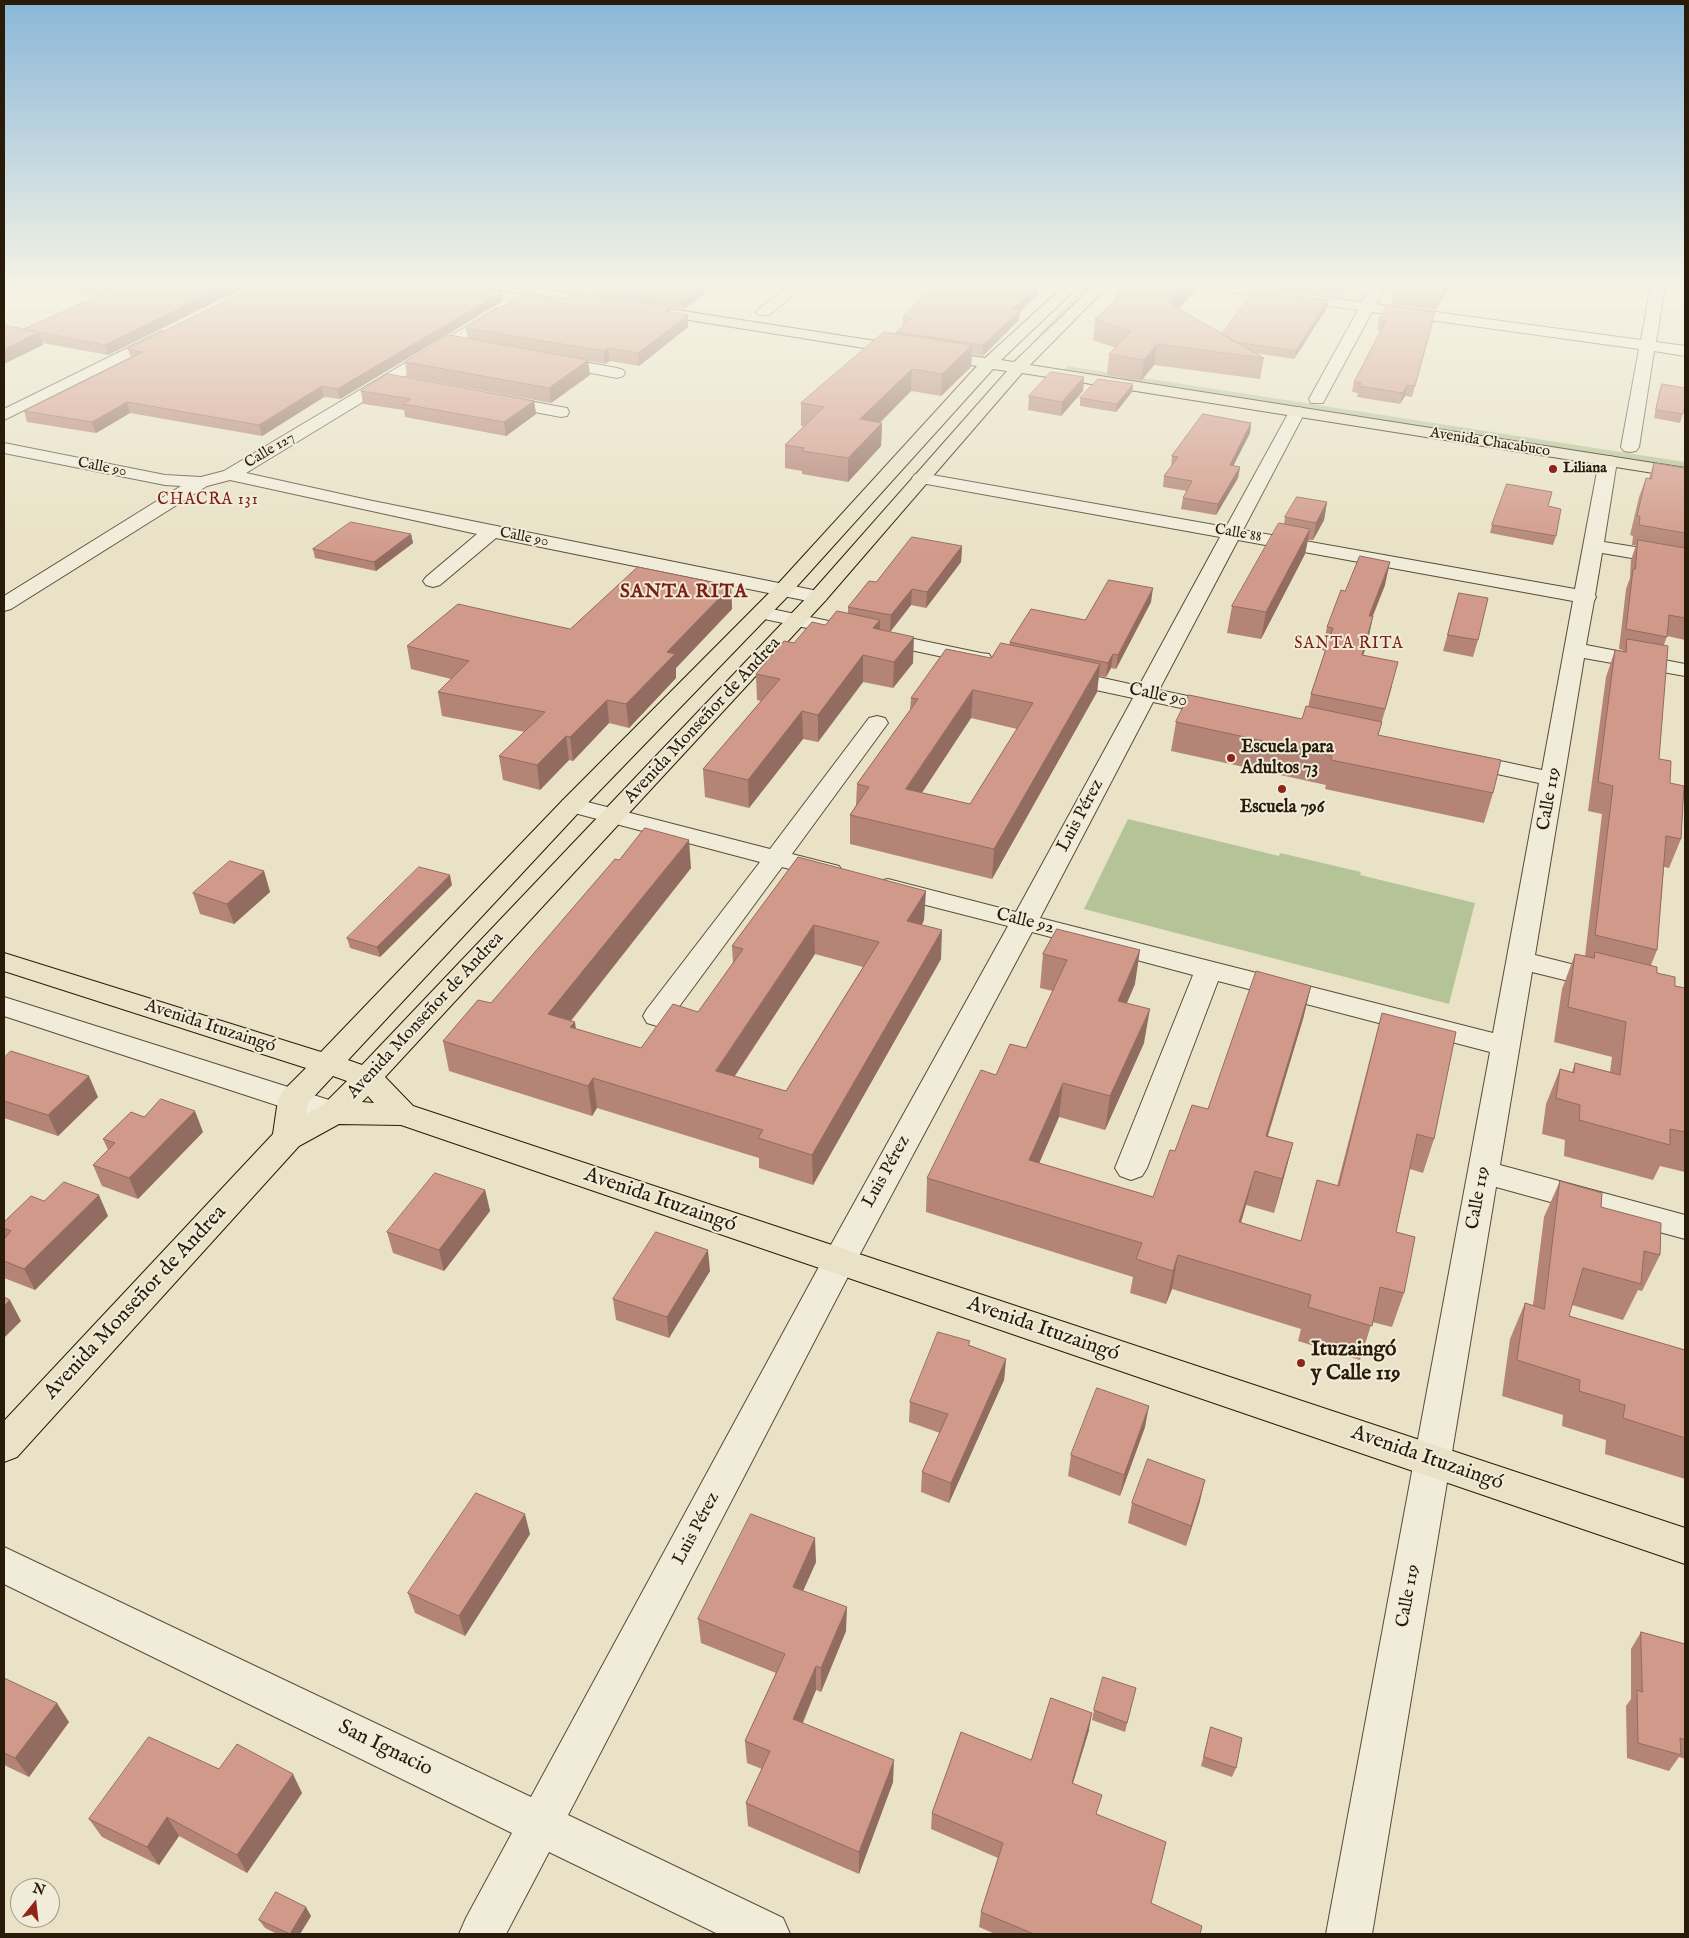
<!DOCTYPE html>
<meta charset="utf-8">
<style>
body{margin:0}
#map{position:relative;width:1689px;height:1938px;overflow:hidden;background:#e9e2c6;font-family:"IM FELL English",serif}
canvas{display:block}
.frame{position:absolute;inset:0;border:5px solid #281b0a;pointer-events:none}
.north{position:absolute;left:10px;top:1878px;width:50px;height:50px;box-sizing:border-box;background:#f1ecda;border:1px solid #a19887;border-radius:50%;rotate:16deg;font-size:14px;font-weight:700;line-height:20px;text-align:center;color:#281b0a}
.north::after{content:'';display:block;margin:auto;width:18px;height:22px;background:#8f2418;clip-path:polygon(50% 0,100% 100%,50% 72%,0 100%)}
</style>
<div id="map">
<canvas width="1689" height="1938"></canvas>
<div class="frame"></div>
<div class="north">N</div>
</div>
<script>
const ctx = document.querySelector('canvas').getContext('2d');
ctx.lineJoin = 'round';
function paint(path, color) { ctx.fillStyle = color; ctx.fill(path, 'evenodd'); }
function stroke(path, color, width, dash) { ctx.strokeStyle = color; ctx.lineWidth = width; ctx.lineCap = dash ? 'butt' : 'round'; ctx.setLineDash(dash || []); ctx.stroke(path); }
function label(font, color, halo, rows, align = 'center') {
  ctx.font = font + ' "IM FELL English",serif'; ctx.lineWidth = 4; ctx.setLineDash([]); ctx.textBaseline = 'middle'; ctx.strokeStyle = halo; ctx.fillStyle = color; for (const [text, x, y, turn = 0] of rows) {
    ctx.save(); ctx.translate(x, y); ctx.rotate((+turn || 0) * Math.PI / 180); ctx.textAlign = isNaN(turn) ? turn : align; if (halo) ctx.strokeText(text, 0, 0); ctx.fillText(text, 0, 0); ctx.restore();
  }
}
paint(new Path2D(`
 M1085,285H1095L1042,343L1032,342Z
 M1067,366L1685,462V469L1062,372Z
 M1128,819L1279,856L1280,853L1361,872L1360,875L1475,903L1449,1004L1084,909Z`), '#b4c497');
const minor = new Path2D(`
 M790,285H806L769,315H759L756,312L759,309Z
 M1199,285H1237L1362,302L1372,285H1386L1376,304L1641,340L1651,285H1665L1656,342L1685,346V356L1654,351L1639,447L1636,451L1630,452L1624,451L1621,447L1639,349L1372,312L1325,399L1323,403H1311L1309,399L1358,310L1206,289L1201,288Z
 M499,308L504,310L507,313L504,316L246,473L368,500L818,591L825,593L828,597L825,601L818,603L496,538L440,585L433,587L426,585L423,581L426,577L477,534L230,480L207,486L11,609L4,611V596L181,486L165,485L4,453V443L165,475L201,477L224,471L494,310Z
 M162,331L167,333L170,336L167,339L4,420V409Z
 M551,356L617,368L623,370L625,373L623,376L617,378L545,364L543,361L545,358Z
 M498,395L561,407L567,408L569,412L567,416L561,417L492,404L490,400L492,396Z
 M1297,407L1303,408L1305,412L1243,530L1575,589L1599,461L1602,457L1608,456L1614,457L1617,461L1604,542L1685,555V567L1602,553L1595,595L1596,597L1594,601L1586,645L1685,664V676L1584,658L1535,955L1615,975L1619,981L1615,987L1605,990L1532,972L1500,1165L1685,1215V1239L1496,1187L1372,1934H1326L1490,1052L1218,981L1147,1168L1142,1176L1131,1180L1120,1176L1115,1168L1193,975L1032,932L853,1267L568,1815L783,1918L790,1934H718L549,1852L506,1934H459L466,1918L512,1833L4,1584V1547L531,1797L827,1252L1008,926L879,893L875,887L879,881L888,879L1016,912L1133,698L1054,681L1051,676L1054,671L1062,669L1139,686L1220,537L921,483L915,482L912,478L915,474L921,473L1226,527L1289,412L1291,408ZM1238,540L1573,601L1542,770L1463,753L1455,755L1451,760L1455,765L1539,783L1493,1033L1040,918L1153,702L1223,717L1231,715L1234,710L1231,705L1159,690Z
 M762,607L981,653L989,654L992,659L989,664L981,665L755,617L752,613L755,609Z
 M877,716L885,718L888,723L792,854L839,866L843,872L839,878L830,880L782,867L667,1023L657,1026L647,1023L643,1016L647,1009L760,862L563,810L560,805L563,800L572,798L770,849L869,718Z
 M4,997L345,1105L349,1113L345,1121L334,1124L4,1016Z`);
const major = new Path2D(`
 M487,285H521L606,299L611,300L613,303L611,306L606,307L494,289L489,288Z
 M1065,285H1080L1001,360L1014,362L1094,285H1109L1030,365L1685,468V478L1022,373L825,601L385,1077L413,1106L1685,1528V1564L401,1125L339,1124L299,1146L17,1457L4,1462V1421L273,1134L278,1100L282,1092L306,1068L4,971V953L321,1052L563,800L776,586L977,366L651,314L646,313L644,310L646,307L651,306L985,358ZM993,369L1007,371L811,593L362,1065L348,1060L581,810L790,594ZM333,1076L347,1081L323,1105L306,1114L308,1103ZM368,1096L374,1103L362,1102Z`);
stroke(minor, '#584d39', 2);
stroke(major, '#281b0a', 2);
paint(minor, '#f1ecda');
paint(major, '#e9e2c6');
paint(new Path2D(`
 M71,285H249L108,355L42,343L43,345L24,329L98,296L73,291Z
 M597,285H715L684,309L594,295L593,287Z
 M934,285H1039L1038,294L1020,312L1019,320L983,356L972,354L971,367L941,396L911,391L880,423H882L881,446L848,482L802,474V471L785,468V445L804,426H801V403L896,333V332L903,326V317Z
 M1263,285H1348L1340,295L1335,294L1334,296L1262,287Z
 M1400,285H1450L1436,310L1391,304L1393,297Z
 M1198,287L1179,309L1222,334L1328,300L1327,308L1294,359L1254,353L1264,358L1260,379L1154,365L1141,381L1107,375L1109,354L1116,348L1093,340L1095,319L1115,301L1117,288Z
 M478,288L503,301L340,399L324,397L262,436L130,413L96,433L27,422L24,411L131,358L128,349Z
 M558,298L688,315V327L639,366L610,361L605,364L588,361L590,375L551,403L407,377L405,362L468,339L466,328Z
 M1379,320L1433,322L1412,397L1405,396L1400,404L1357,397L1358,393L1352,392L1354,382L1380,331L1377,330Z
 M1084,377L1083,391L1061,416L1028,410L1029,396Z
 M1133,384L1132,392L1116,412L1080,406V398Z
 M1662,384L1683,414L1680,423L1654,418L1659,392Z
 M361,391L534,401L536,414L506,436L405,417L404,410L363,404Z
 M1251,423L1250,433L1233,466L1240,467L1238,478L1216,515L1181,509L1183,498L1187,491L1163,487L1164,476L1171,467L1172,456Z
 M1654,463L1685,468V640L1667,636L1664,645L1659,759L1670,783L1681,839L1669,868L1664,867L1657,950L1651,965L1657,973L1675,986L1685,988V1172L1660,1166L1653,1180L1564,1156L1565,1140L1542,1134L1546,1104L1560,1069L1572,1072L1575,1063L1610,1072L1612,1057L1554,1042L1562,989L1575,954L1585,956L1602,814L1588,811L1606,677L1615,650L1623,651V650L1619,649L1626,589L1630,578L1631,560L1636,545H1632L1633,536L1630,535L1639,497L1646,478H1649Z
 M1327,502L1324,520L1313,540H1308L1305,554L1261,639L1227,633L1232,606L1284,524L1285,517Z
 M1548,506L1556,536L1553,545L1490,533L1492,525Z
 M411,534L413,543L376,571L315,558L313,549Z
 M962,546L961,562L926,608L911,605L890,632L913,663L893,688L863,682L818,742L803,739L749,808L705,797L703,769L761,701L757,700L756,674L794,643L848,613V607L876,582Z
 M1385,585L1373,616L1368,640L1363,655L1392,686L1378,735L1493,793L1484,823L1325,789L1326,785L1171,751L1176,722L1302,719L1308,707L1311,694L1325,651L1322,650L1327,627L1345,591Z
 M731,586L732,609L676,668V678L629,728L609,723L573,761L569,760L540,790L503,780L499,756L525,732L442,716L438,692L451,679L411,669L407,646L570,629Z
 M1459,593L1478,640L1473,657L1443,651Z
 M1151,602L1116,669L1111,668L1106,677L1099,676L1097,692L992,879L850,844V815L856,805L857,784L910,710L911,698L991,658L1009,645L1010,642L1085,620ZM971,718L1017,729L970,804L922,793Z
 M798,857L924,920L922,925L941,959L813,1185L759,1168V1158L597,1108L592,1116L449,1071L443,1041L491,1003L619,860L691,868L571,1021L576,1029L641,1048L698,1012L733,963L732,946ZM815,954L863,967L786,1091L735,1076Z
 M264,871L270,892L234,924L200,914L193,893Z
 M452,885L380,957L350,948L347,938Z
 M1057,929L1135,984L1127,1003L1144,1043L1105,1130L1059,1117L1039,1163L1153,1197L1175,1151L1208,1109L1311,986L1303,1019L1268,1136L1293,1143L1274,1213L1246,1205L1241,1223L1301,1241L1337,1186L1373,1047L1382,1013L1434,1139L1423,1173L1410,1169L1396,1232L1404,1293L1392,1327L1372,1322L1360,1360L1298,1341L1301,1329L1172,1289L1166,1304L1130,1293L1133,1277L926,1212L927,1178L996,1075L1026,1048L1053,991L1040,988L1043,954Z
 M4,1058L98,1097L58,1136L4,1118Z
 M144,1117L203,1132L138,1199L102,1186L93,1165L108,1150L103,1139Z
 M1560,1181L1601,1207L1660,1255L1642,1291L1638,1290L1623,1320L1572,1305L1569,1316L1685,1350V1479L1605,1454L1606,1440L1562,1426L1563,1415L1502,1396L1510,1339L1525,1303L1533,1305L1544,1217Z
 M485,1190L490,1211L444,1271L393,1253L387,1232Z
 M44,1201L108,1216L35,1290L4,1278V1239L5,1237L4,1235V1222Z
 M710,1271L669,1338L616,1320L613,1299Z
 M969,1345L1006,1359L1004,1380L949,1503L921,1492L922,1472L940,1433L909,1422L910,1402Z
 M1145,1427L1120,1496L1068,1476L1071,1455Z
 M1200,1501L1186,1546L1128,1523L1132,1503Z
 M530,1534L465,1636L415,1613L408,1593Z
 M816,1562L803,1591L846,1631L821,1692L816,1690L803,1723L893,1782L859,1874L748,1826L746,1803L762,1769L747,1763L745,1741L776,1673L701,1643L698,1619Z
 M1641,1632L1685,1644V1759L1679,1757L1669,1771L1627,1758L1626,1706L1631,1699V1649Z
 M4,1678L69,1722L29,1777L4,1765Z
 M1136,1688L1125,1732L1092,1720L1094,1710Z
 M1211,1727L1236,1768L1232,1777L1201,1766Z
 M1089,1730L1073,1783L1097,1814L1151,1903L1200,1934H995L979,1927L981,1912L998,1858L931,1829L932,1813Z
 M219,1769L302,1793L247,1873L179,1836L159,1865L102,1837L89,1819Z
 M311,1916L300,1934H277L265,1928L259,1920Z`), '#b48477');
paint(new Path2D(`
 M227,285H249L108,355L105,345Z
 M466,285H483L466,296L465,286Z
 M705,285H715L684,309V301Z
 M1038,285H1039L1038,294L1020,312L1019,320L983,356V345L1013,309Z
 M1185,285H1198V287L1166,323L1169,303Z
 M1342,285H1348L1340,295Z
 M1448,285H1450L1436,310L1438,303Z
 M502,292L503,301L340,399L337,389Z
 M1328,300L1327,308L1294,359L1296,351Z
 M670,307L671,319L664,311Z
 M688,315V327L639,366L638,353Z
 M39,332L43,345L4,364V349Z
 M1157,344L1154,365L1141,381L1144,360Z
 M972,345L971,367L941,396L942,374Z
 M608,348L610,361L605,364L604,351Z
 M588,360L590,375L551,403L549,388Z
 M912,369L911,391L860,442V419Z
 M1084,377L1083,391L1061,416L1062,402Z
 M1133,384L1132,392L1116,412L1117,404Z
 M1407,385L1405,396L1400,404L1403,393Z
 M322,386L324,397L262,436L259,425Z
 M534,401L536,414L506,436L504,422Z
 M127,402L130,413L96,433L92,422Z
 M882,423L881,446L848,482V458Z
 M1251,423L1250,433L1228,476L1230,465Z
 M1240,467L1238,478L1216,515L1218,504Z
 M1327,502L1324,520L1313,540L1316,523Z
 M1310,529L1305,554L1261,639L1266,612Z
 M411,534L413,543L376,571L374,562Z
 M962,546L961,562L926,608L927,592Z
 M1390,562L1385,585L1363,639L1369,616Z
 M731,586L732,609L676,668V678L629,728L626,704L667,652Z
 M1153,588L1151,602L1116,669L1118,655Z
 M912,589L911,605L890,632L891,615Z
 M1373,616L1368,640L1356,679L1362,655Z
 M880,620L879,646L873,628Z
 M914,637L913,663L893,688L894,662Z
 M1113,654L1111,668L1106,677L1108,663Z
 M863,655V682L818,742V715Z
 M1100,664L1097,692L992,879L994,849Z
 M973,690L971,718L905,818L906,789Z
 M607,700L609,723L573,761L570,737Z
 M802,711L803,739L749,808L748,780Z
 M566,736L569,760L540,790L537,765Z
 M689,840L691,868L552,1044L548,1014Z
 M264,871L270,892L234,924L227,904Z
 M450,875L452,885L380,957L377,947Z
 M926,891L924,920L906,950L907,921Z
 M814,925L815,954L718,1101L716,1071Z
 M942,930L941,959L813,1185L812,1155Z
 M1140,950L1135,984L1113,1034L1118,1001Z
 M1311,986L1303,1019L1257,1170L1266,1136Z
 M1150,1009L1144,1043L1105,1130L1110,1096Z
 M575,1022L579,1052L570,1027Z
 M89,1076L98,1097L58,1136L48,1115Z
 M593,1078L597,1108L592,1116L588,1086Z
 M1063,1083L1059,1117L1026,1194L1029,1160Z
 M195,1111L203,1132L138,1199L129,1178Z
 M1293,1143L1284,1177L1274,1213L1282,1179Z
 M1255,1171L1246,1205L1231,1256L1239,1222Z
 M485,1190L490,1211L444,1271L439,1250Z
 M99,1195L108,1216L35,1290L24,1269Z
 M708,1250L710,1271L669,1338L667,1317Z
 M1178,1255L1172,1289L1166,1304L1173,1271Z
 M10,1300L21,1321L4,1338V1306Z
 M1006,1359L1004,1380L949,1503L951,1483Z
 M1149,1406L1145,1427L1120,1496L1124,1475Z
 M1205,1480L1200,1501L1186,1546L1191,1526Z
 M525,1514L530,1534L465,1636L459,1616Z
 M815,1538L816,1562L794,1611L793,1587Z
 M847,1607L846,1631L821,1692V1668Z
 M816,1666V1690L794,1742L793,1719Z
 M57,1703L69,1722L29,1777L15,1758Z
 M1092,1713L1089,1730L1068,1799L1072,1783Z
 M894,1760L893,1782L859,1874V1852Z
 M293,1774L302,1793L247,1873L237,1855Z
 M167,1817L179,1836L159,1865L147,1847Z
 M306,1907L311,1916L300,1934H290Z`), '#926b61');
const building = new Path2D(`
 M89,285H227L105,345L24,329L113,289Z
 M258,285H466L465,286L502,292L337,389L322,386L259,425L127,402L92,422L24,411L143,352L128,349Z
 M597,285H705L684,301L593,287Z
 M934,285H1038L1013,309L1020,310L983,345L896,332L912,318L903,317Z
 M1119,285H1185L1169,303L1264,358L1157,344L1144,360L1109,354L1131,331L1095,319L1129,289L1117,288Z
 M1400,285H1448L1438,303L1393,297Z
 M1255,290L1328,300L1296,351L1235,342L1222,334Z
 M577,292L670,307L664,311L688,315L638,353L608,348L604,351L466,328L524,293L558,298H568Z
 M1387,305L1435,312L1415,386L1407,385L1403,393L1359,386L1361,383L1354,382L1386,321L1379,320Z
 M4,325L39,332L4,349Z
 M884,332L972,345L942,374L912,369L860,419L882,423L848,458L802,451L804,448L785,445L824,407L801,403Z
 M449,335L588,360L549,388L405,362Z
 M1051,372L1084,377L1062,402L1029,396Z
 M388,374L534,401L504,422L403,404L411,399L361,391Z
 M1098,379L1133,384L1117,404L1080,398Z
 M1662,384L1685,388V404L1683,414L1656,410Z
 M1203,414L1251,423L1230,465L1240,467L1218,504L1183,498L1192,481L1164,476L1178,457L1172,456Z
 M1654,463L1685,468V533L1639,525L1640,516H1637L1646,478L1651,479Z
 M1507,484L1552,492L1548,506L1561,509L1556,536L1492,525Z
 M1297,497L1327,502L1316,523L1285,517Z
 M351,522L411,534L374,562L313,549Z
 M1279,523L1310,529L1266,612L1232,606Z
 M912,537L962,546L927,592L912,589L891,615L848,607L869,581L876,582Z
 M1638,540L1685,548V618L1669,615L1667,637L1626,629L1633,569H1635Z
 M1360,556L1390,562L1369,616H1373L1362,655L1398,662L1385,709L1311,694L1333,628L1327,627L1341,590L1345,591Z
 M638,567L731,586L667,652L675,654L626,704L607,700L570,737L566,736L537,765L499,756L545,712L438,692L469,661L407,646L458,604L570,629Z
 M1109,580L1153,588L1118,655L1113,654L1108,663L1010,642L1031,609L1085,620Z
 M1459,593L1488,598L1478,640L1448,635Z
 M837,611L880,620L873,628L914,637L894,662L863,655L818,715L802,711L748,780L703,769L780,679L756,674L784,641L794,643L812,622L825,625Z
 M1627,639L1668,646L1659,759L1671,761L1670,783L1684,786L1681,839L1666,836L1657,950L1595,935L1613,786L1598,782L1615,650L1626,652Z
 M1001,643L1100,664L994,849L850,815L869,787L857,784L918,699L911,698L946,649L991,658ZM973,690L1033,703L970,804L906,789Z
 M1189,695L1302,719L1306,706L1382,722L1378,735L1501,760L1493,793L1331,760L1332,756L1176,722Z
 M645,828L689,840L548,1014L575,1022L570,1027L641,1048L673,1004L698,1012L743,949L732,946L798,857L926,891L907,921L942,930L812,1155L758,1138L763,1130L593,1078L588,1086L443,1041L478,1000L491,1003L615,859L619,860ZM814,925L879,942L786,1091L716,1071Z
 M230,861L264,871L227,904L193,893Z
 M419,867L450,875L377,947L347,938Z
 M1057,929L1140,950L1118,1001L1150,1009L1110,1096L1063,1083L1029,1160L1153,1197L1170,1150L1175,1151L1192,1105L1208,1109L1256,971L1311,986L1266,1136L1293,1143L1282,1179L1255,1171L1239,1222L1301,1241L1317,1180L1339,1186L1382,1013L1456,1032L1434,1139L1417,1134L1396,1232L1415,1237L1404,1293L1380,1287L1372,1326L1308,1307L1311,1295L1178,1255L1173,1271L1136,1259L1142,1243L927,1178L981,1070L996,1075L1010,1044L1026,1048L1067,960L1043,954Z
 M1595,952L1657,967V973L1675,977V986L1685,988V1132L1670,1129V1145L1579,1120L1580,1105L1556,1098L1560,1069L1574,1073L1575,1063L1620,1075L1626,1022L1568,1007L1575,954L1594,958Z
 M11,1051L89,1076L48,1115L4,1101V1058Z
 M161,1099L195,1111L129,1178L93,1165L115,1143L103,1139L131,1112L144,1117Z
 M435,1173L485,1190L439,1250L387,1232Z
 M1560,1181L1602,1193L1601,1207L1661,1223L1660,1255L1644,1251L1641,1284L1583,1268L1569,1316L1685,1350V1438L1623,1418L1625,1405L1579,1391L1580,1380L1517,1360L1525,1303L1544,1309Z
 M64,1182L99,1195L24,1269L4,1261V1239L11,1231L4,1228V1222L31,1196L44,1201Z
 M656,1232L708,1250L667,1317L613,1299Z
 M4,1297L10,1300L4,1306Z
 M938,1332L970,1341L968,1345L1006,1359L951,1483L922,1472L948,1414L910,1402Z
 M1097,1388L1149,1406L1124,1475L1071,1455Z
 M1148,1459L1205,1480L1191,1526L1132,1503Z
 M476,1493L525,1514L459,1616L408,1593Z
 M751,1514L815,1538L793,1587L847,1607L821,1668L816,1666L793,1719L894,1760L859,1852L746,1803L770,1751L745,1741L785,1654L698,1619Z
 M1641,1632L1685,1644V1740L1680,1738L1681,1755L1638,1743L1637,1690L1642,1692Z
 M1103,1677L1136,1688L1127,1723L1094,1710Z
 M4,1678L57,1703L15,1758L4,1753Z
 M1051,1698L1092,1713L1072,1783L1102,1795L1096,1814L1166,1842L1151,1903L1202,1926L1200,1934H1034L981,1912L1003,1843L932,1813L961,1732L1031,1760Z
 M1211,1727L1242,1738L1236,1768L1204,1757Z
 M149,1737L219,1769L237,1744L293,1774L237,1855L167,1817L147,1847L89,1819Z
 M276,1892L306,1907L290,1934L259,1920Z`);
paint(building, '#d1998a');
stroke(building, '#926b61', 1);
const sky = ctx.createLinearGradient(0, 0, 0, 556);
sky.addColorStop(0, '#89b7d8');
sky.addColorStop(0.51, '#f5f2e5');
sky.addColorStop(1, '#f5f2e500');
ctx.fillStyle = sky;
ctx.fillRect(0, 0, 1689, 556);
for (const [x, y, r, color] of [
 [1553,469,5,"#8f2418"],
 [1231,758,5,"#8f2418"],
 [1282,789,5,"#8f2418"],
 [1301,1363,5,"#8f2418"]
]) { const dot = new Path2D(); dot.arc(x, y, r, 0, 2 * Math.PI); ctx.fillStyle = color; ctx.fill(dot); stroke(dot, '#f1ecda', 2); }
label('15px', '#281b0a', '#f1ecda', [
 ["Avenida Chacabuco",1490,443,9],
 ["Calle 127",270,451,-31],
 ["Calle 90",102,468,11],
 ["Calle 88",1238,534,10],
 ["Calle 90",524,538,11]
]);
label('bold 15px', '#281b0a', '#f1ecda', [
 ["Liliana",1563,469]
], 'left');
ctx.letterSpacing = '1px';
label('16px', '#7a1f14', '#f1ecda', [
 ["CHACRA 131",208,501],
 ["SANTA RITA",1349,645]
]);
ctx.letterSpacing = '0px';
label('18px', '#281b0a', '#f1ecda', [
 ["Calle 90",1158,696,12],
 ["Avenida Monseñor de Andrea",703,721,-47],
 ["Calle 119",1550,799,-80],
 ["Luis Pérez",1081,816,-62],
 ["Calle 92",1025,922,14],
 ["Avenida Monseñor de Andrea",426,1016,-47],
 ["Avenida Ituzaingó",210,1027,18],
 ["Luis Pérez",887,1172,-61],
 ["Calle 119",1479,1198,-80],
 ["Luis Pérez",697,1529,-62],
 ["Calle 119",1409,1596,-80]
]);
label('bold 18px', '#281b0a', '#f1ecda', [
 ["Escuela para",1241,748],
 ["Adultos 73",1241,769],
 ["Escuela 796",1282,808,"center"]
], 'left');
ctx.letterSpacing = '1px';
label('bold 19px', '#7a1f14', '#f1ecda', [
 ["SANTA RITA",684,593]
]);
ctx.letterSpacing = '0px';
label('21px', '#281b0a', '#f1ecda', [
 ["Avenida Ituzaingó",660,1201,19],
 ["Avenida Monseñor de Andrea",136,1303,-47],
 ["Avenida Ituzaingó",1043,1330,19],
 ["Avenida Ituzaingó",1427,1459,19],
 ["San Ignacio",385,1749,26]
]);
label('bold 21px', '#281b0a', '#f1ecda', [
 ["Ituzaingó",1311,1351],
 ["y Calle 119",1311,1375]
], 'left');
</script>
